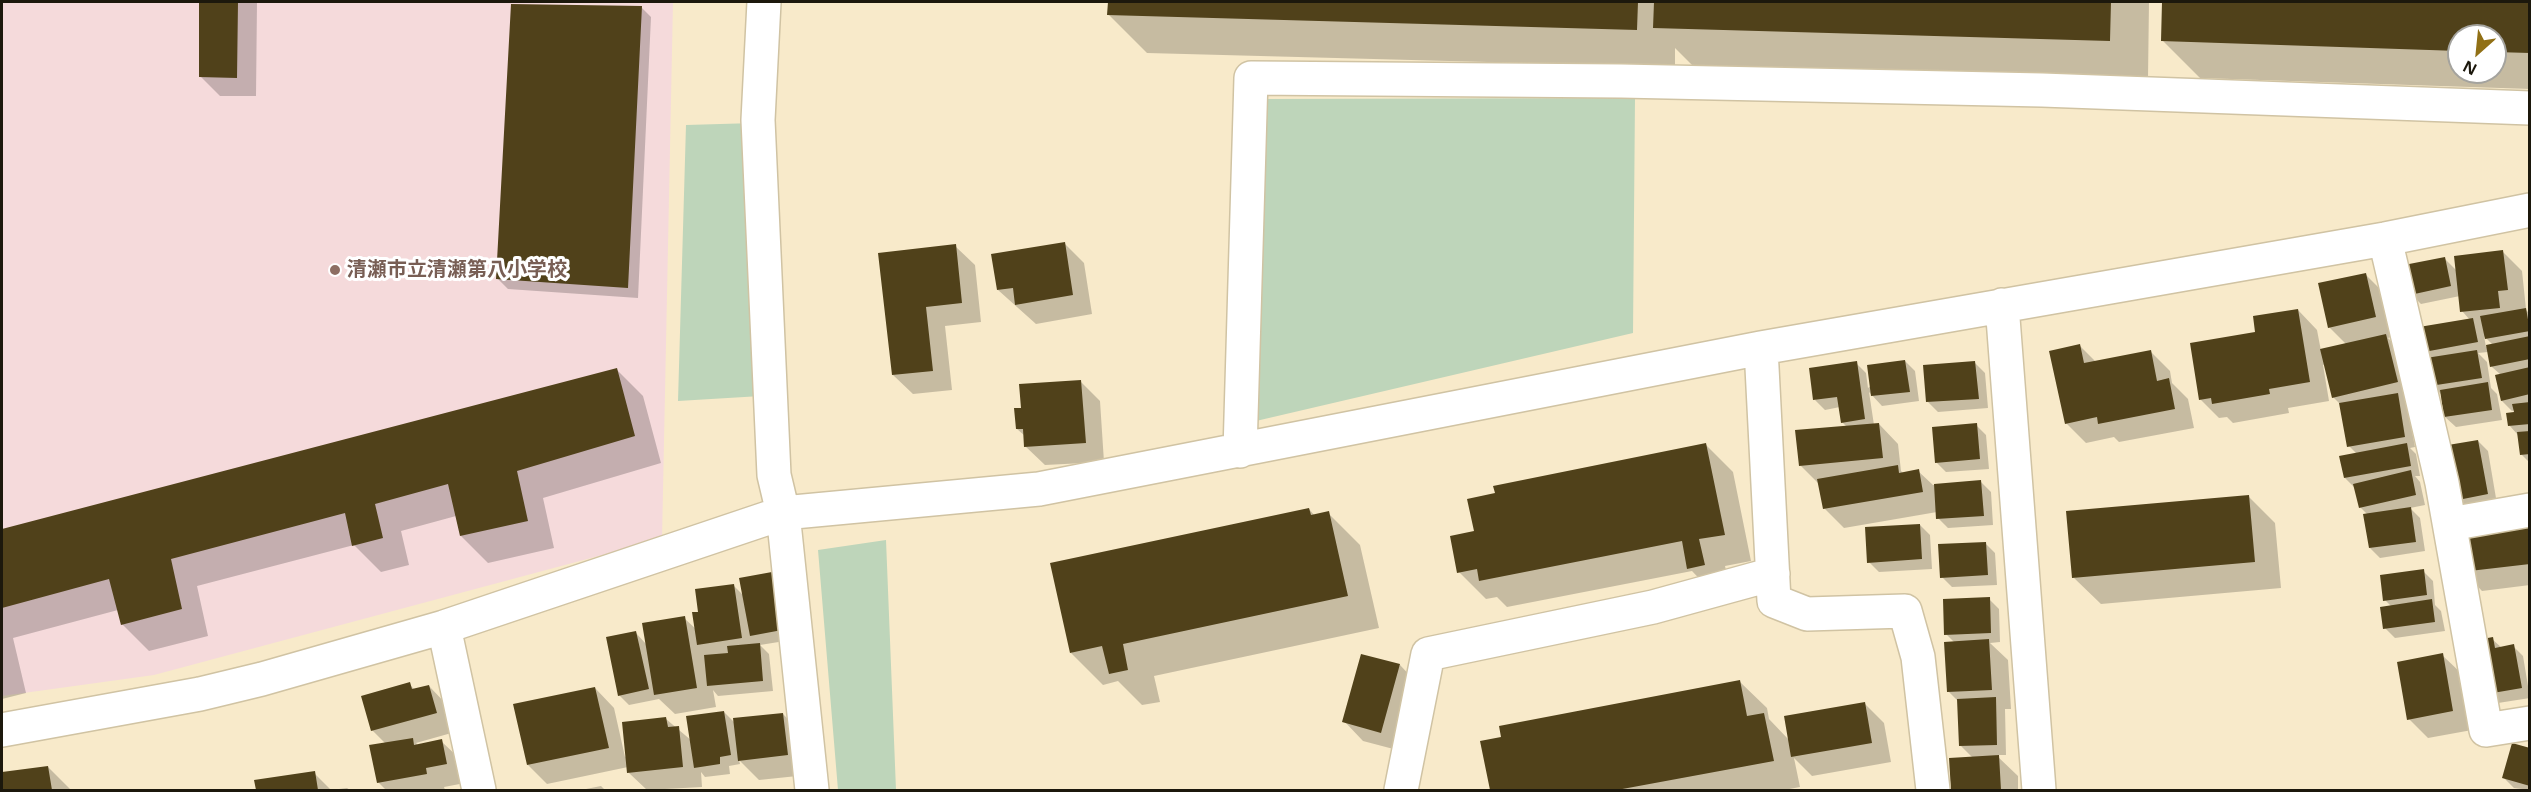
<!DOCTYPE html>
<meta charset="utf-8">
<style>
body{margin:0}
#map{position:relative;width:2531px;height:792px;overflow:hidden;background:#f8eaca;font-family:"Noto Sans",sans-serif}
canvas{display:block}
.frame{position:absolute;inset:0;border:3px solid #1c180c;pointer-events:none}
.north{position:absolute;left:2447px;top:24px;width:60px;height:60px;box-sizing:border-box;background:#fff;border:2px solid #a4a39e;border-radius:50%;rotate:207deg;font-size:16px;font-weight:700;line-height:24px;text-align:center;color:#1c180c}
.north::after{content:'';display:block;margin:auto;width:21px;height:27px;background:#917016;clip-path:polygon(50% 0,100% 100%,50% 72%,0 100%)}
</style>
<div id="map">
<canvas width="2531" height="792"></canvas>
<div class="frame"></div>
<div class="north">N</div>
</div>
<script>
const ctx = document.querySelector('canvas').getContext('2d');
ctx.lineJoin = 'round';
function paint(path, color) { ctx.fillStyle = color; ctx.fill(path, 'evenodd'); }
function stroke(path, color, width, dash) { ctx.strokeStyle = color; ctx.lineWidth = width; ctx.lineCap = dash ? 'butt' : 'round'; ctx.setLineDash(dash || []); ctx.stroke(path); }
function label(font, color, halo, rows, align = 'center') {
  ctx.font = font + ' "Noto Sans","Noto Sans JP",sans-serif'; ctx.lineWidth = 6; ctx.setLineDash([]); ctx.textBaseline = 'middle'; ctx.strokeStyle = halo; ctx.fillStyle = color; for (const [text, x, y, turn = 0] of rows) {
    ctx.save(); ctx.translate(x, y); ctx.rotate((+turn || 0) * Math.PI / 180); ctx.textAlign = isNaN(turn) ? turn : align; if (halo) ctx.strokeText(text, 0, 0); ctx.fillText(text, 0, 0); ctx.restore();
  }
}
paint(new Path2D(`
 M2,2H673L662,539L154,675L2,696Z`), '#f5dadb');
paint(new Path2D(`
 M1635,98L1633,333L1256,421L1260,99Z
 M755,123L761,396L678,401L686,125Z
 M886,540L896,790H838L818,550Z`), '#bed5ba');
paint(new Path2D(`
 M200,2H257L256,96H220L200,76Z
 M1109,2H2149L2148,78L1693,66L1675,48V67L1147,53L1109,15Z
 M2164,2H2530V89L2200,78L2162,40ZM2459,36H2495V72H2459Z
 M641,7L651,17L638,298L508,289L498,279Z
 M1064,243L1084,263L1092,314L1036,324L998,290Z
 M955,246L975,265L981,322L945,326L952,390L913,394L893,375Z
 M2503,252L2522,271L2526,309H2525L2530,314V463L2521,454L2518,435L2509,425L2515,410L2512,411L2502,401L2501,375L2492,367L2488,352L2478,353L2487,362L2491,388L2497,394L2502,420L2456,427L2445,417L2442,395L2432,385V359L2425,352L2470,320L2462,311L2460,296L2421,304L2411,294L2444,258L2457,271ZM2484,336L2493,345L2486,347Z
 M2366,275L2385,294L2394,336L2388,338L2405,355L2407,404L2415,447L2410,448L2416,454L2420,476H2415L2420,482L2425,505L2410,508L2420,518L2425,551L2380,558L2370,548L2368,515L2360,507L2355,488L2345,478L2357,454L2349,446L2341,405L2333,397L2325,364L2323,365L2329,401L2288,408L2289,413L2233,423L2227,417L2219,418L2200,399L2256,334L2298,310L2317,330L2321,351L2347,345L2329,327Z
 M2080,346L2096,362L2150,351L2170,371L2172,383L2188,399L2194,428L2119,442L2114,437L2086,443L2066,423Z
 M1905,361L1915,371L1919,401L1882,406L1869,392L1874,425L1879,424L1898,444L1901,471L1903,473L1918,471L1933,485L1981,482L1991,492L1993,525L1948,528L1938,518L1937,512L1844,528L1824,508L1820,485L1800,465L1847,427L1842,422L1840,407L1825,410L1815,400L1856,363L1866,373L1868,388Z
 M1975,363L1985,373L1988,408L1938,412L1928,402Z
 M617,370L643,396L661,463L543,498L554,548L488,563L461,536L456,516L401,531L409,565L381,572L354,545L197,586L208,636L149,651L122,624L118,610L13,638L26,693L2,699V531Z
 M1081,382L1100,401L1104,462L1045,465L1025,446V436L1017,429L1022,410Z
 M1976,425L1986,435L1989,469L1946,472L1936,462Z
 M2478,441L2488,451L2497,504L2469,509L2459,499Z
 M1706,445L1733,472L1751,561L1725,566L1731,592L1715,595L1692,571L1507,607L1497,597L1486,599L1459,572L1476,532Z
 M2248,496L2275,523L2281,588L2101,604L2074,578Z
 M1309,509L1315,516L1328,513L1360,545L1379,628L1154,676L1160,702L1142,705L1118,681L1103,685L1071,653Z
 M1920,525L1930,535L1932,569L1879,572L1869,562Z
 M2530,525V585L2482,591L2463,571Z
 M1985,543L1995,553L1997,585L1952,587L1942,577Z
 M2423,571L2433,581L2435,605L2441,611L2445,631L2395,638L2385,628L2392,607L2385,600Z
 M771,574L781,584L791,640L760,645L769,654L773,691L718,696L713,690L716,707L675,714L659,699L629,705L619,695L636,633L646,644L684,618L697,630L700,613L733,585L744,596Z
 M1989,599L1999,609L2000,642L1990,643L2008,660L2011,709H2005L2006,755H1996L2018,776V790H1952L1951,760L1973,758L1961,746L1959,702L1949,692L1954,642L1946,634Z
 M2492,639L2502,648L2513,646L2523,656L2530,698L2498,703L2488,693Z
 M2442,655L2462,674L2472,730L2428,738L2409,719Z
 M1400,665L1419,685L1401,751L1363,741L1344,721Z
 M1740,682L1767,708L1769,719L1789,740L1864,703L1884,723L1891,762L1812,776L1794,758L1800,787L1784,790H1491L1482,743Z
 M409,684L415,690L429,686L448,706L455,732L416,743L419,746L441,741L461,760L465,783L444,787L445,790H386L378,782L386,744L372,730Z
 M595,688L614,708L625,757L666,719L692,741L724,712L736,724L783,714L802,734L807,775L759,780L739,760L740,764L729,766L730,774L705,777L701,772L702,787L647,790L629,773L628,767L547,784L528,765Z
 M2530,750V790L2514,788L2504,778Z
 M48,767L71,790H2V774Z
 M314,773L331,790L347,788L350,790H257L256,782Z
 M601,786L605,790H581Z`), '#0003');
paint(new Path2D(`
 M199,2H238L237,78L199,77Z
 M1108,2H1638L1637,30L1107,15Z
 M1654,2H2111L2110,41L1653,28Z
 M2162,2H2530V53L2495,52V36H2459V51L2161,41Z
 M511,4L642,6L628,288L496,279Z
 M1065,242L1073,295L1015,305L1013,288L997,290L991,254Z
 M956,244L962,303L926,307L933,371L892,375L878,253Z
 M2503,250L2508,290L2498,291L2500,308L2460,312L2454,256Z
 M2445,257L2451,286L2410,295L2404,265Z
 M2366,273L2376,317L2328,328L2318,283Z
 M2526,308L2530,331L2485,339L2480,316Z
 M2298,309L2310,382L2269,389L2270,394L2212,404L2211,398L2199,400L2190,343L2255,332L2253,316Z
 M2473,318L2478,342L2424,352L2419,327Z
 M2386,334L2398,382L2332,398L2320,349Z
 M2530,336V359L2490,367L2486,345Z
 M2080,344L2084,363L2151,350L2157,381L2169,378L2175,409L2098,424L2097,417L2065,424L2049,351Z
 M2477,350L2482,378L2430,386L2426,358Z
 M1905,360L1910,392L1871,396L1867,365Z
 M1857,361L1865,419L1841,423L1837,397L1813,400L1809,368Z
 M1975,361L1979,399L1926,402L1923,365Z
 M2530,367V394L2501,401L2495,375Z
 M617,368L635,436L517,471L528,521L460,536L448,484L375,504L383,538L352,546L345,513L171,559L182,609L121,625L109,579L2,608V529Z
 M1081,380L1086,443L1024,447L1023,429H1016L1014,408H1021L1019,384Z
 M2488,382L2492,410L2444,417L2440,390Z
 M2398,393L2405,437L2347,447L2339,403Z
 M2530,402V424L2508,426L2506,413L2514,412L2512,404Z
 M1879,423L1883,458L1799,466L1795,430Z
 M1977,423L1980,459L1935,463L1932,427Z
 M2530,431V454L2520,455L2517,432Z
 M2478,440L2488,494L2458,500L2448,445Z
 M1706,443L1725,535L1699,539L1705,565L1687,569L1682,541L1479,581L1477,569L1457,573L1450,536L1474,531L1467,499L1495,493L1493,486Z
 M2407,443L2411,466L2344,478L2339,456Z
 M1898,465L1899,473L1919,469L1923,492L1823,509L1817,479Z
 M2411,470L2416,495L2359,508L2353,484Z
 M1981,480L1984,516L1936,519L1934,484Z
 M2249,495L2255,562L2072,578L2066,511Z
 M2411,507L2416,542L2369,548L2363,514Z
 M1309,508L1311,515L1329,511L1348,596L1123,644L1128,670L1109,674L1102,646L1070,653L1050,563Z
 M1920,524L1922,559L1867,563L1865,527Z
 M2530,524V564L2461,572L2456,532Z
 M1986,542L1988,575L1940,578L1938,544Z
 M2424,569L2427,595L2383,601L2380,575Z
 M772,572L782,630L750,636L739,578Z
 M734,584L742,638L697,645L692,612H698L695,589Z
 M1990,597L1991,633L1944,635L1943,599Z
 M2432,599L2435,622L2383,629L2380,607Z
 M685,616L697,688L654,695L642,623Z
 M636,631L649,689L618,696L606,637Z
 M2493,637L2495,648L2514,644L2522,688L2487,694L2477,640Z
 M1989,639L1992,690L1947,692L1944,642Z
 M760,643L763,681L707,686L704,655L728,653L727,646Z
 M2443,653L2453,711L2407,720L2397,662Z
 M1361,654L1400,664L1381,733L1342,722Z
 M1740,680L1747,716L1764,713L1774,761L1617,790H1490L1480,741L1501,737L1499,726Z
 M410,682L412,689L429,685L437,713L371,731L361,696Z
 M595,687L609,748L527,765L513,704Z
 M1996,697L1997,745L1959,746L1957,699Z
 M1865,702L1872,743L1791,757L1784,716Z
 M724,711L731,755L720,757V764L694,768L686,716Z
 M783,713L788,755L738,761L733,718Z
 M666,717L668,727L679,726L683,767L627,773L622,722Z
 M413,738L414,745L442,739L447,764L426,768L427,774L377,783L369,745Z
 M2512,743L2530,748V786L2502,778Z
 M1999,755L2001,790H1951L1949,758Z
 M48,766L52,790H2V772Z
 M315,771L318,790H256L254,780Z`), '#50411a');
const minor = new Path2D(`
 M764,2L758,120L774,475L783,513L812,790
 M2385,239L2442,483L2486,730L2530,723
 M2002,305L2039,790
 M1761,348L1774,601L1807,614L1905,611L1918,657L1933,790
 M1240,451L1251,78L1621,81L2042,90L2530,108
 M2450,524L2530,510
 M444,627L479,790
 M2,730L200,694L262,679L444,627L783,513L1039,489L1761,348L2385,239L2530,210
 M1401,790L1428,654L1653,607L1773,574`);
stroke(minor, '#d0c3a3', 36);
stroke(minor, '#fff', 33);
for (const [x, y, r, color] of [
 [335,270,6,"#8d6e63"]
]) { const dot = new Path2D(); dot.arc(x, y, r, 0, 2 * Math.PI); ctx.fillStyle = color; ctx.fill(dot); stroke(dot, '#fff', 2); }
label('bold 20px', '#785e54', '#fff', [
 ["清瀬市立清瀬第八小学校",347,270]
], 'left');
</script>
